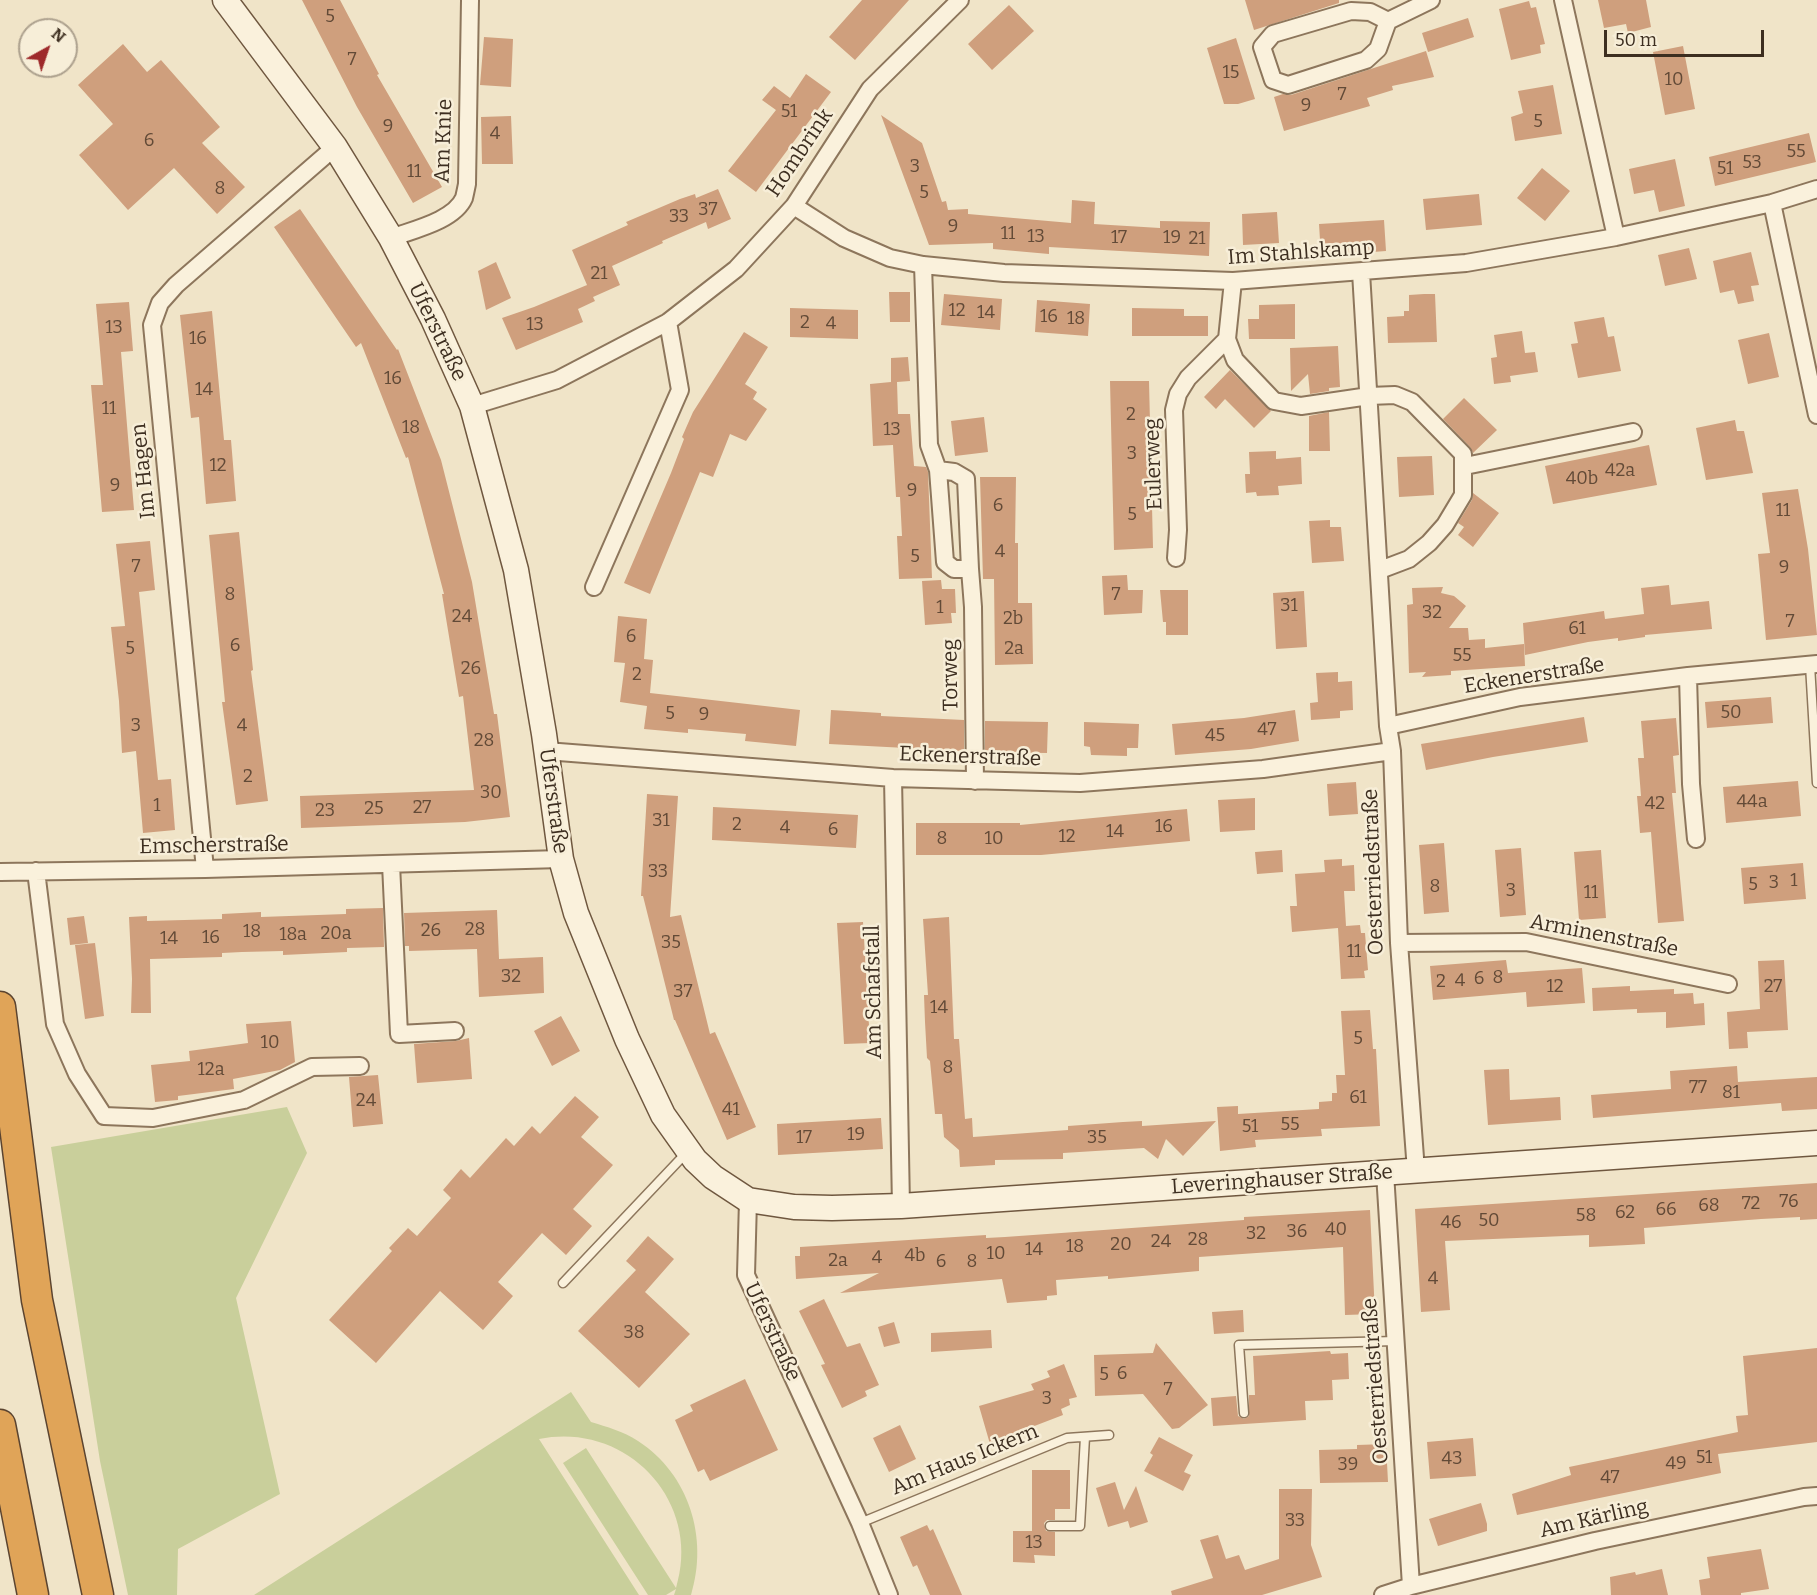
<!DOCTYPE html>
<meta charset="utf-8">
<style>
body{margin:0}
#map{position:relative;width:1817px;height:1595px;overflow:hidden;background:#f0e4c8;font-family:Bitter,serif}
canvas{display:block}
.north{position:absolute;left:18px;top:18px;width:60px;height:60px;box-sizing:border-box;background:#f7eed8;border:2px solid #ada18e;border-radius:50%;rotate:40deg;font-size:16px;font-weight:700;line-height:24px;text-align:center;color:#3d2e20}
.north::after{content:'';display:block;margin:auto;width:21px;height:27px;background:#9e2a2b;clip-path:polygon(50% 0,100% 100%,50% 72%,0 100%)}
.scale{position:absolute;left:1604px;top:30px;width:160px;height:27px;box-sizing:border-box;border:3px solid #3d2e20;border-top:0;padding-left:8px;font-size:18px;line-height:21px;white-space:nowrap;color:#3d2e20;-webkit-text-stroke:4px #f7eed8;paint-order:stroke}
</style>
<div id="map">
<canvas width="1817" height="1595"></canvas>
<div class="north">N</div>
<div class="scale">50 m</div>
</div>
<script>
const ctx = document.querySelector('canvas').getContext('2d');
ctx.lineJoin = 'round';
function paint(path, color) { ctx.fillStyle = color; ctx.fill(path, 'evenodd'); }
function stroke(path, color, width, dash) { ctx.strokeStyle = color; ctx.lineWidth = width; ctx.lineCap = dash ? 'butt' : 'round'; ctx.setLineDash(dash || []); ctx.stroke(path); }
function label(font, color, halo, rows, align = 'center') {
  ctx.font = font + ' Bitter,serif'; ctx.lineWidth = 5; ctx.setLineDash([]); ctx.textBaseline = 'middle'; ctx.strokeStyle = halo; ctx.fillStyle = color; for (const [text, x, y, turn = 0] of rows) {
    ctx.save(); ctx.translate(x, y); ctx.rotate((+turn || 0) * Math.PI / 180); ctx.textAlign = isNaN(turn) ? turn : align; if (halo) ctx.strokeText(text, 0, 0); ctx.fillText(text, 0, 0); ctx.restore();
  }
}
paint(new Path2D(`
 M287,1107L307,1153L236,1298L280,1494L178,1549L177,1595H128L100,1461L51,1147Z
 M571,1392L591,1422C607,1427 623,1431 638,1441C689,1474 709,1538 691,1595H674L676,1589L666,1595H648L563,1463L586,1448L676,1588C703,1502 627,1421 539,1439L639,1595H254Z`), '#c9cf9b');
paint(new Path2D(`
 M302,0H340L379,74L377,75L442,187L413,203L357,107Z
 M862,0H909L855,60L829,37Z
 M1245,0H1339V3L1254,30Z
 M1598,0H1646L1651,27L1628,33L1626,24L1604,28Z
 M1529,1L1531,8L1536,7L1545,44L1540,45L1541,53L1511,60L1499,9Z
 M1009,5L1034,31L992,70L968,44Z
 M1468,18L1474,37L1428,52L1422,33Z
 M484,37L513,39L511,87L480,85Z
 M1236,38L1255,99L1238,104H1224L1207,48Z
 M123,44L147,72L161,60L220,127L202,143L245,187L217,214L174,168L128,210L79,155L113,124L78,85Z
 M1683,46L1695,109L1665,115L1653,52Z
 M1426,51L1434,77L1392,86L1393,90L1367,98L1370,106L1284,131L1274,97L1283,94L1291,95Z
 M806,74L831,92L756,192L728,171L776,110L762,100L774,86L790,98Z
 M1553,85L1562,134L1515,141L1511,117L1523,113L1518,91Z
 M881,115L922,143L942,202L946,201L948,210L968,209V214L1071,223L1072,200L1095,202L1094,224L1160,228V221L1210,222L1209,256L1049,247V254L993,249V243L929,245Z
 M511,116L513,164H482L481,117Z
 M1809,133L1816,162L1715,186L1709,157Z
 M1675,159L1685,206L1659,212L1654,190L1634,194L1629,169Z
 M1542,168L1570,191L1545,221L1517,198Z
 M718,189L731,219L708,229L706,222L662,241L663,243L612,266L620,285L593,297L595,301L578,309L583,322L516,350L502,318L534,307L587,285L590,292L572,250L628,225L626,222L680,199L695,194L696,198Z
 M1479,194L1482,225L1426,230L1423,199Z
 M300,209L397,350L398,349L441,460L472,582L494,714H497L510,817L465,822L301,828L300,796L474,790L463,696L459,697L442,594H444L408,457L406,458L361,343L356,347L274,227Z
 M1277,212L1279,243L1243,245L1242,214Z
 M1384,220L1386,251L1321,256L1319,224Z
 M1689,248L1697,279L1665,286L1658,255Z
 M1751,252L1759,285L1751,286L1754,301L1738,304L1734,290L1720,293L1713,261Z
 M496,262L511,298L486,310L478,271Z
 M889,292H910V322H890Z
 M944,294L1002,299L1000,330L941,325Z
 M1424,294H1435L1437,342L1388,343L1387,317L1404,316V311H1409V295Z
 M1037,300L1090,304L1088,336L1035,332Z
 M129,302L133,351L121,352L134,510L102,512L91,385H103L96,304Z
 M1295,304V339H1249L1248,319H1259V305Z
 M790,308L858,310V339L790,337Z
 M1132,308L1184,309V316H1208V336H1132Z
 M212,311L224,440H231L236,501L206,504L199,417L191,418L180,315Z
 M1604,317L1608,337L1614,336L1621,371L1578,378L1571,344L1578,343L1574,322Z
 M1522,331L1525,353L1535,352L1538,372L1510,376L1511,382L1494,384L1491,358L1497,357L1494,335Z
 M744,332L768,347L745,384L757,392L753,399L767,409L746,441L730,434L713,477L700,472L650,594L624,583L671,473L684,439L682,437L693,412Z
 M1769,333L1779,377L1748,384L1738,340Z
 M1338,346L1340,387L1329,388V391L1310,394L1308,374L1291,391L1290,348Z
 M908,357L910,381L897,382L898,414H910L914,466L926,467L928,472L932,578L899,579L897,536H902L900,497H896L893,445L873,446L870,384L891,382V358Z
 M1230,370L1271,411L1254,428L1225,399L1216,409L1204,397Z
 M1110,381H1149L1153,548L1114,550Z
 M1464,398L1497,430L1473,453L1470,447L1443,419Z
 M1329,412L1330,451H1309V416Z
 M984,417L988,452L955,456L951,421Z
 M1735,420L1737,431H1744L1753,473L1706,480L1696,428Z
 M1649,445L1657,485L1553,504L1545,466Z
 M1276,451V459L1301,457L1302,484L1278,486L1279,495L1257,496L1256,492L1246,493L1245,474H1250L1249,452Z
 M1432,456L1434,495L1399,497L1397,457Z
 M980,477H1016L1015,543H1018V603H1032L1033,664L995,665L994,579H983Z
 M1798,489L1808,549L1817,635L1766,640L1758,554L1770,553L1762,493Z
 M1473,493L1499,513L1473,547L1458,535L1464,527L1458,523L1472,500Z
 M1330,520V527H1341L1344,561L1312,563L1309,521Z
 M239,532L253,670L251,671L268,801L236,805L222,702H225L209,535Z
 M150,541L155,590L139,592L158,780L171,779L175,830L143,833L136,751L122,753L119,701L111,627L125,626L116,544Z
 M1127,575L1128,590H1143L1142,613L1104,615L1102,576Z
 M941,580L942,589H955L956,613H951L952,623L925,625L922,581Z
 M1669,585L1671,605L1709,601L1712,629L1645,635V637L1618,641V638L1588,642L1525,655L1523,623L1604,611L1605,619L1644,614L1641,588Z
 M1443,587L1441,593L1454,596L1466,606L1449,628H1468L1469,640L1485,639V648L1524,644L1525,666L1451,671V675L1422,677L1426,672L1409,673L1407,605L1413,604L1412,588Z
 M1160,590H1188V635H1166V622H1163Z
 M1304,591L1307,647L1276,649L1273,593Z
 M618,616L647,619L644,659L653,660L650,693L800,710L796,746L745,741L746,734L688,729V733L644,729L647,706L620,702L625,663L614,662Z
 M1338,672V682L1352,681L1353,710L1340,711V718L1311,720L1310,703L1318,702L1316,673Z
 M1771,697L1773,723L1707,728L1705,702Z
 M831,710L881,713V716L964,720V751L829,744Z
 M1295,710L1299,741L1251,749L1175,755L1172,724L1244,718Z
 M1584,717L1588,742L1493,757L1426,770L1421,744Z
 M1676,718L1679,755L1673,756L1676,793H1672L1684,921L1658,923L1651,832L1640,833L1637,796H1641L1638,758H1644L1641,721Z
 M985,721L1048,722L1047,753L985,752Z
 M1084,722L1139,724L1138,748H1127V756L1091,755L1090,747L1084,746Z
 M1798,781L1801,816L1726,823L1723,787Z
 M1356,782L1358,814L1329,816L1327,784Z
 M647,794L678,796L670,917L681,915L710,1034L715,1032L756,1127L727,1140L675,1020H674L643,896H641Z
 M1255,798V830L1220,832L1218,800Z
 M713,807L858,815L856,848L712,840Z
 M1187,809L1190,841L1041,855H916V823H1020V825Z
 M1444,843L1449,912L1424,914L1419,845Z
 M1521,848L1526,915L1500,917L1495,850Z
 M1282,850L1283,872L1257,874L1255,852Z
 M1601,850L1606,918L1579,920L1574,852Z
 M1342,859V866L1354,865L1355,891H1344L1346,926L1360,925L1361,933H1365L1368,970L1364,971L1365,978L1341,979L1338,928L1292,932L1290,906H1297L1295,874L1325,872L1324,860Z
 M1803,863L1806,899L1744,904L1741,868Z
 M383,908L384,947L347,948V952L283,955V951L242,952L222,953V957L150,959L151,1013H131L132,979L129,917L147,916V921L222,919V914L261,912V917L346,914V909Z
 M497,910L499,959L543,957L544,993L479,997L477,949L409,951V946H405L404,913Z
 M84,916L88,943L70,945L67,918Z
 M949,917L954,1039H959L965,1119L972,1118L973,1137L1068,1130V1126L1123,1122L1142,1121V1126L1216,1121L1183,1156L1166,1139L1158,1159L1144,1148L1063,1153V1159L995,1160V1165L960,1167L959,1150L944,1137L942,1114H935L930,1061L927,1058L925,1022L924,995H928L923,919Z
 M863,922L870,1043L844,1044L837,923Z
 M95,943L104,1016L85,1019L75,945Z
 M1506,960L1508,973L1582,968L1585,1003L1527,1007L1526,992L1433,1000L1430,966Z
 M1784,960L1788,1030L1747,1032L1748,1048L1729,1049L1727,1012L1760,1009L1758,961Z
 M1630,986V991L1674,989V994L1693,993L1694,1004L1704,1003L1705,1025L1666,1028V1012L1637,1013V1009L1593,1011L1592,988Z
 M1370,1010L1373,1049H1376L1380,1126L1321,1129L1322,1136L1255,1140L1256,1147L1220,1151L1217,1107L1238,1106V1114L1319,1109V1102L1332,1101V1093H1337L1336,1075H1345L1341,1011Z
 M561,1016L580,1051L552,1066L534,1031Z
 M291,1021L295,1062L280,1070L233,1079L234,1089L178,1096V1100L155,1102L151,1065L190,1061L189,1051L248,1043L246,1024Z
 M469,1038L472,1079L417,1083L414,1044L456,1041Z
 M1737,1066L1738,1082L1817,1077V1109L1782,1111L1781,1103L1593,1118L1591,1095L1671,1089L1670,1071Z
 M1509,1069L1510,1100L1560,1097L1561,1120L1488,1125L1484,1070Z
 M378,1075L383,1124L353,1127L349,1077Z
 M575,1096L599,1117L581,1137L613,1165L573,1209L592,1226L566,1255L542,1233L498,1282L513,1296L483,1330L440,1291L376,1363L329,1320L392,1251L389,1248L408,1228L417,1236L451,1198L443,1190L461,1169L470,1178L506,1138L514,1146L532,1126L540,1134Z
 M881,1118L883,1149L778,1155L777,1124Z
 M1817,1183V1219L1800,1220V1217L1761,1219L1644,1228L1645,1244L1628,1245L1589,1247V1235L1445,1241L1450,1310L1421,1312L1415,1209Z
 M1370,1210L1375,1314L1345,1315L1343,1247L1199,1257V1271L1108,1279V1276L1056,1280L1057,1295L1047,1296V1300L1007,1303L1002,1279L840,1293L879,1273L796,1279L795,1256H800V1247L986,1235V1238L1005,1237L1244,1220V1217Z
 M648,1236L674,1259L645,1292L690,1334L639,1388L578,1331L636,1270L626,1261Z
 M824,1299L847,1347L860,1343L879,1385L865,1391L867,1396L842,1408L821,1365L825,1364L799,1311Z
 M1243,1310L1244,1332L1214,1334L1212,1312Z
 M894,1322L900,1343L884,1347L878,1327Z
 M991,1330L992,1348L931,1352V1333Z
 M1156,1343L1208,1405L1179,1428L1172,1429L1143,1394L1095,1396L1094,1355L1153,1353Z
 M1817,1348V1442L1718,1454L1721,1473L1517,1515L1512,1494L1571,1475L1569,1467L1738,1432L1736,1416L1748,1415L1743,1356Z
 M1330,1351L1331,1354L1348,1353L1349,1379L1332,1380L1333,1400L1305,1401L1306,1420L1213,1426L1211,1398L1236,1396L1238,1416L1244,1419L1249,1416V1395H1255L1253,1356Z
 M1064,1364L1077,1397L1069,1399L1070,1405L1061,1409L1063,1415L1024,1430L1025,1434L990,1444L979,1406L1034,1390L1031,1384L1050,1377L1047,1371Z
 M745,1379L778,1450L710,1481L704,1469L698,1472L675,1420L693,1411L690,1405Z
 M900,1425L916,1459L889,1472L873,1438Z
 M1159,1437L1193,1455L1184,1472L1191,1475L1183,1491L1144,1471L1153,1455L1150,1453Z
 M1473,1438L1476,1476L1430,1479L1427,1442Z
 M1386,1444L1388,1482L1320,1483L1319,1450L1357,1449V1445Z
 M1032,1470H1070V1509H1055V1520H1047L1044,1523L1046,1531L1055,1532V1556L1034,1555L1035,1563L1013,1562V1531H1032Z
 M1115,1482L1124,1510L1136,1486L1148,1522L1130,1528L1128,1521L1108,1527L1096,1488Z
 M1279,1489H1312L1311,1545L1322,1577L1262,1595H1172L1171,1591L1213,1578L1200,1540L1218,1535L1226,1559L1239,1555L1245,1570L1279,1559Z
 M1481,1503L1487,1524V1531L1438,1546L1429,1519Z
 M927,1525L930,1531L933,1529L962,1595H930L917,1565L913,1567L900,1537Z
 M1761,1549L1769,1589L1741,1593V1595H1701L1699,1580L1710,1578L1707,1557Z
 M1662,1569L1668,1595H1611L1610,1577L1635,1572L1636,1575Z`), '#cf9f7d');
const lane = new Path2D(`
 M1810,665L1817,783
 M563,1283L688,1151
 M1244,1413L1239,1345L1396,1341
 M860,1523L1067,1438L1109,1435
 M1050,1526H1080L1085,1437`);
const street = new Path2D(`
 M1563,0L1616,237
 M1388,21L1370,12L1351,11L1273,34L1262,47L1273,80L1288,85L1366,60L1378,49L1388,21L1431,0
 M1772,203L1817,415
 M794,206L844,238L890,258L923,265L1004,273L1233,281L1466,263L1616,237L1772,203L1817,189
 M391,238C412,230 454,221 464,198C465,194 466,189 467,184L470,0
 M923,265L929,445L938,470L945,562L954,569H970L973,607L975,781
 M1361,272L1388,726L1392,751L1399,943L1416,1171
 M1227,339L1235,360L1274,401L1301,406L1369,396L1395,395L1412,402L1463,454V495L1445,525L1429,543L1409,559L1380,570
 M472,406L557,380L668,322L736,269L794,206L870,89L960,0
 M1465,466L1633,432
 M938,470L954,472L966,479L970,569
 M1176,558L1178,530L1174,410L1178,394L1188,378L1227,339L1233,281
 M594,587L680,390L668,322
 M1688,676L1691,784L1696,839
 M1388,726L1520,697L1688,676L1817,664
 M546,751L893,778L1080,783L1263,769L1392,751
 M893,778L901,1206
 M391,864L399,1034L455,1031
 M205,869L152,325L160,303L176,285L335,147
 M36,871L55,1024L77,1074L104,1116L153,1118L244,1100L312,1067L360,1066
 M0,872L205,869L561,859
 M1399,943L1526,942L1728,984
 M1385,1173L1411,1586
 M748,1200L746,1275L860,1523L889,1595
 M1383,1595L1411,1586L1595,1541L1804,1497L1817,1496`);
const secondary = new Path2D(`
 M225,0L335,147L391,238L433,319L472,406L516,570L544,734L561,859L576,913L627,1039L663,1115L695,1160L713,1177L748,1200L794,1207L832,1208L901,1206L1817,1143`);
const highway = new Path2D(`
 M0,1007L37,1300L98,1595
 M0,1425L33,1595`);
stroke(lane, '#8d765c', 11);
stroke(street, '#8d765c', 20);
stroke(secondary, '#6f573f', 27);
stroke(highway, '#5b4430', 33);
stroke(lane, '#faf1dc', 8);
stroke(street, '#faf1dc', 16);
stroke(secondary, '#faf1dc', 24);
stroke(highway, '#e0a458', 30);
label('18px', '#624a37', null, [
 ["5",330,17],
 ["7",352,60],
 ["15",1231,73],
 ["10",1674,80],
 ["7",1342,95],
 ["9",1306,106],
 ["51",789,112],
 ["5",1538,122],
 ["9",388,127],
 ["4",495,134],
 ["6",149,141],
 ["55",1796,152],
 ["53",1752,163],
 ["3",915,167],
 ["51",1725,169],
 ["11",414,172],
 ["8",220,189],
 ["5",924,193],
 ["37",708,210],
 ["33",679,217],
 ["9",953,227],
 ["11",1008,234],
 ["13",1036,237],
 ["17",1119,238],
 ["19",1172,238],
 ["21",1197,239],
 ["21",599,274],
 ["12",957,311],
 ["14",986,313],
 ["16",1049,317],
 ["18",1076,319],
 ["2",805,323],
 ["4",831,324],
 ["13",535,325],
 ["13",114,328],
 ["16",198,339],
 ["16",393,379],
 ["14",204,390],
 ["11",109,409],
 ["2",1131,415],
 ["18",411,428],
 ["13",892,430],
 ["3",1132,454],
 ["12",218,466],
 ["42a",1620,471],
 ["40b",1582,479],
 ["9",115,486],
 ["9",912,491],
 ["6",998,506],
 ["11",1783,511],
 ["5",1132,515],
 ["4",1000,552],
 ["5",915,557],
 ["7",136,567],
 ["9",1784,568],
 ["8",230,595],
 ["7",1116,595],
 ["31",1289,606],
 ["1",940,608],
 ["32",1432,613],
 ["24",462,617],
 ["2b",1013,619],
 ["7",1790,622],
 ["61",1577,629],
 ["6",631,637],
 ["6",235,646],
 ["5",130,649],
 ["2a",1014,649],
 ["55",1462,656],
 ["26",471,669],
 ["2",637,675],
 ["50",1731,713],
 ["5",670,714],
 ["9",704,715],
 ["3",136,726],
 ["4",242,726],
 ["47",1267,730],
 ["45",1215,736],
 ["28",484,741],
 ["2",248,777],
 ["30",491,793],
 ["44a",1752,802],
 ["42",1655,804],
 ["1",157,806],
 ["27",422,808],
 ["25",374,809],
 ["23",325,811],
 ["31",661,821],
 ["2",737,825],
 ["16",1164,827],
 ["4",785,828],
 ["6",833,830],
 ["14",1115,832],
 ["12",1067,837],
 ["8",942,839],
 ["10",994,839],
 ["33",658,872],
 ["1",1794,881],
 ["3",1774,883],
 ["5",1753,885],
 ["8",1435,887],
 ["3",1511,891],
 ["11",1591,893],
 ["28",475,930],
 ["26",431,931],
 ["18",252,932],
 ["20a",336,934],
 ["18a",293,935],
 ["16",211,938],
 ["14",169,939],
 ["35",671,943],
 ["11",1354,952],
 ["32",511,977],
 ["8",1498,978],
 ["6",1479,979],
 ["4",1460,981],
 ["2",1441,982],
 ["12",1555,987],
 ["27",1773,987],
 ["37",683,992],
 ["14",939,1008],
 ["5",1358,1039],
 ["10",270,1043],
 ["8",948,1068],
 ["12a",211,1070],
 ["77",1698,1088],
 ["81",1731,1093],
 ["61",1358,1098],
 ["24",366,1101],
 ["41",731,1110],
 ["55",1290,1125],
 ["51",1250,1127],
 ["19",856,1135],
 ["17",804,1138],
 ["35",1097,1138],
 ["76",1789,1202],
 ["72",1751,1204],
 ["68",1709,1206],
 ["66",1666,1210],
 ["62",1625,1213],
 ["58",1586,1216],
 ["50",1489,1221],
 ["46",1451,1223],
 ["40",1336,1230],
 ["36",1297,1232],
 ["32",1256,1234],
 ["28",1198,1240],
 ["24",1161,1242],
 ["20",1121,1245],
 ["18",1075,1247],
 ["14",1034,1250],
 ["10",996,1254],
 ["4b",915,1256],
 ["4",877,1258],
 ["2a",838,1261],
 ["6",941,1262],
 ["8",972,1262],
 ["4",1433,1279],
 ["38",634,1333],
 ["6",1122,1374],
 ["5",1104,1375],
 ["7",1168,1390],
 ["3",1047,1399],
 ["51",1704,1458],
 ["43",1452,1459],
 ["49",1676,1464],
 ["39",1348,1465],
 ["47",1610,1478],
 ["33",1295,1521],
 ["13",1034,1543]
]);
label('21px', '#3d2e20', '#f7eed8', [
 ["Am Knie",444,141,-88],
 ["Hombrink",800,153,-56],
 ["Im Stahlskamp",1301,253,-4],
 ["Uferstraße",437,332,64],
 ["Eulerweg",1154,464,-92],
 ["Im Hagen",144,471,-96],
 ["Torweg",951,675,-91],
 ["Eckenerstraße",1534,676,-9],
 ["Eckenerstraße",970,757,2],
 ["Uferstraße",553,801,82],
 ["Emscherstraße",214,846,-1],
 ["Oesterriedstraße",1374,872,-92],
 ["Arminenstraße",1604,936,11],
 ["Am Schafstall",874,992,-91],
 ["Leveringhauser Straße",1282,1180,-4],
 ["Uferstraße",772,1332,65],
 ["Oesterriedstraße",1376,1381,-94],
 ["Am Haus Ickern",965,1460,-22],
 ["Am Kärling",1594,1519,-13]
]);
</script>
